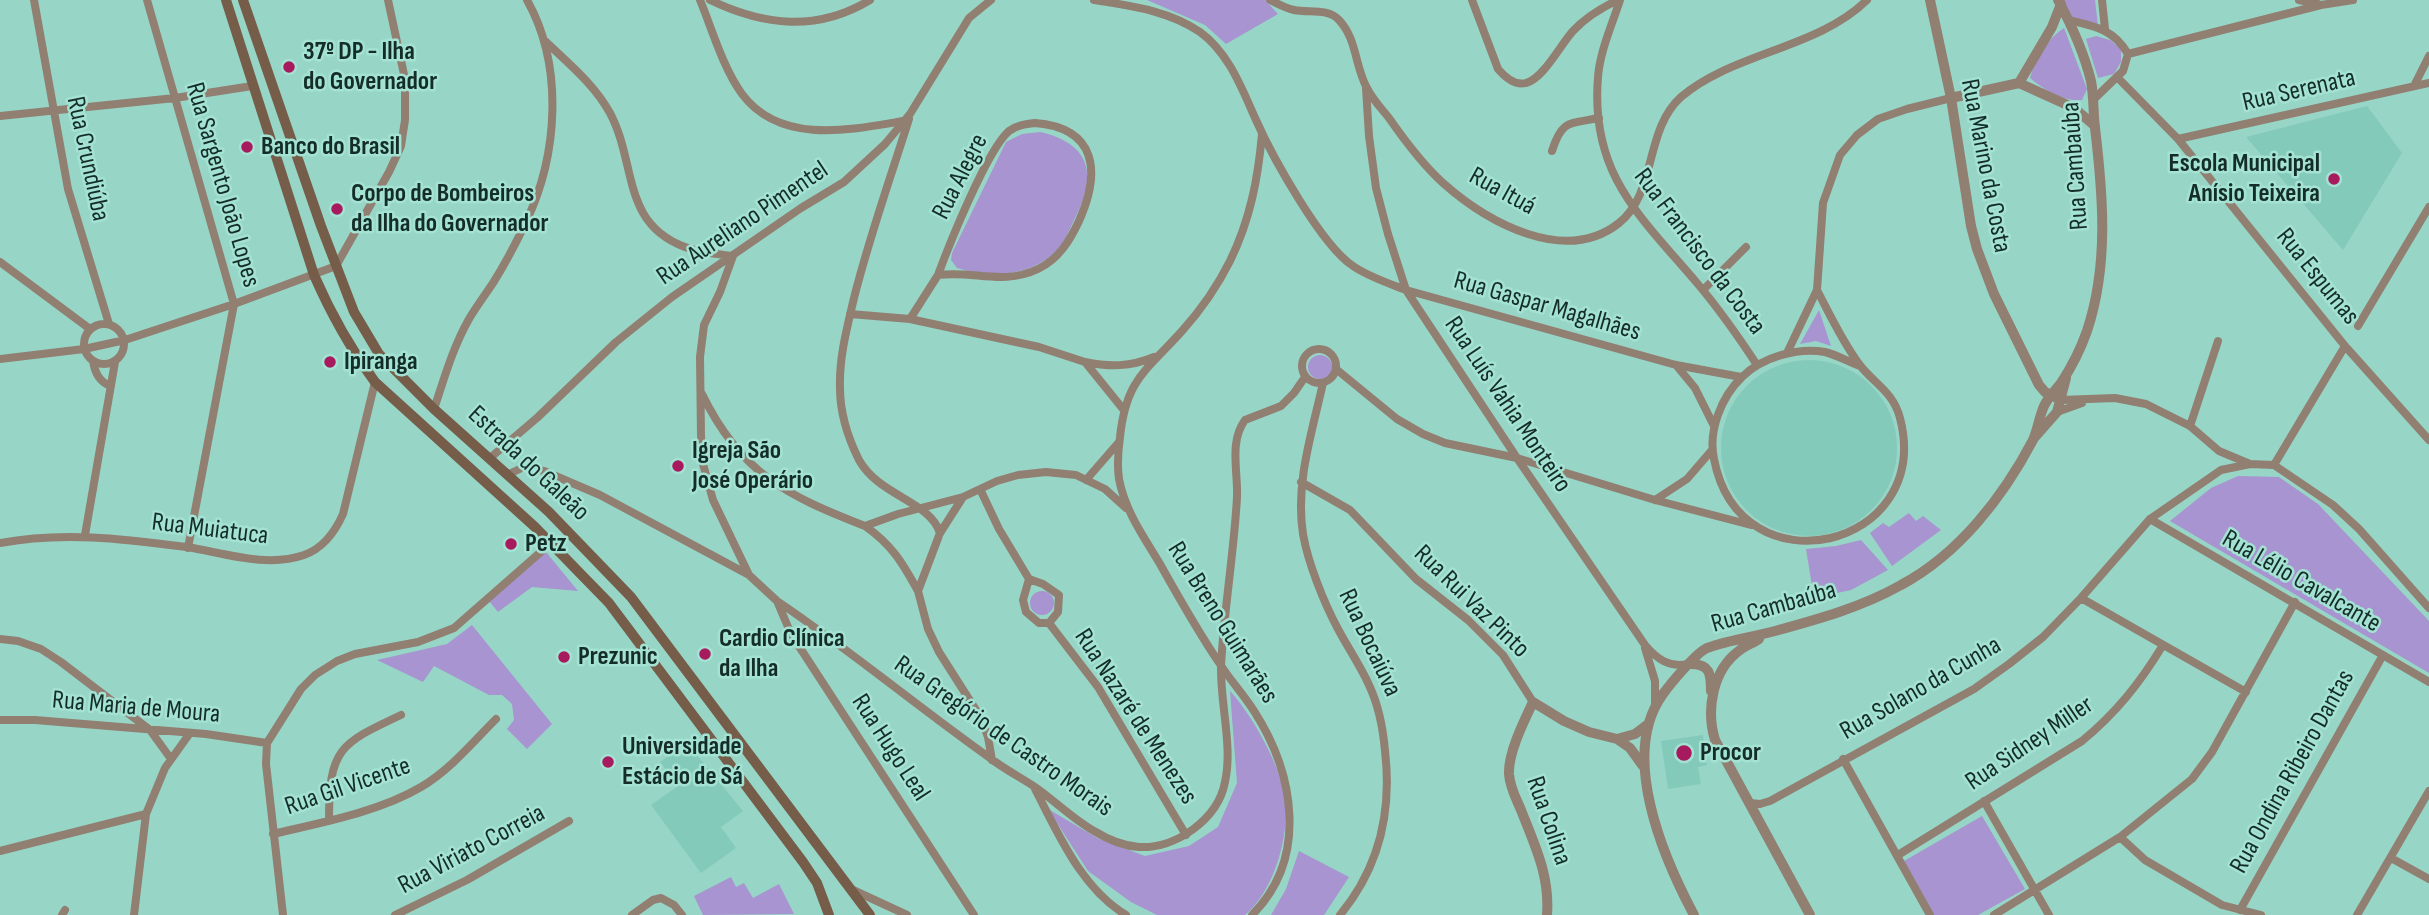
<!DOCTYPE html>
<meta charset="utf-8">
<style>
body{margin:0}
canvas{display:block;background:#97d5c6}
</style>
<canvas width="2429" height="915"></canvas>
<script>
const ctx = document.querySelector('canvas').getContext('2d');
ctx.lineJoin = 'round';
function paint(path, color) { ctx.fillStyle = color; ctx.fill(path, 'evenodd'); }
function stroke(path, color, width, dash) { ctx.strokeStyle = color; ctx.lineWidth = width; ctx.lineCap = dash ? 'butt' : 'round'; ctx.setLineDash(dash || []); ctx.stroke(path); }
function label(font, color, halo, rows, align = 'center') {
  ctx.font = font + ' "Sofia Sans Condensed",sans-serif'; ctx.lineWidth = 5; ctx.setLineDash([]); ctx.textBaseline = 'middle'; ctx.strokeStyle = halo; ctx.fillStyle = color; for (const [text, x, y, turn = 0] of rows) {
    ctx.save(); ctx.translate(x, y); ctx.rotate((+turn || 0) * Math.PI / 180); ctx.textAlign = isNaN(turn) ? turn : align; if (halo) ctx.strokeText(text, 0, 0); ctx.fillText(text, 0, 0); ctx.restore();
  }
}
paint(new Path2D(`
 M2367,106L2402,153L2343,250L2246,137Z
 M1721 448a88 88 0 1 1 176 0a88 88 0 1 1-176 0Z
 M1703,735L1707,765L1698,767L1701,784L1668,789L1661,741Z
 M687,743L743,811L721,827L736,848L701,873L651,805L678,786L660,762Z`), '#84caba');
paint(new Path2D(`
 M1147,0H1265L1278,14L1226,44L1205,25Z
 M2061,0H2095L2098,26L2071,19Z
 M2064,28L2087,89L2082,100C2063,102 2045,90 2030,78C2035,59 2047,39 2064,28Z
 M2096,36L2110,40L2121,49V62L2114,74L2098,78L2086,39Z
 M1040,132C1089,143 1098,173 1076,216C1070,228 1064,244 1054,253C1028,277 989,278 957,268L951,260L952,253L1006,142L1022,134Z
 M1819,310L1831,346L1816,341L1800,344Z
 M1308 367a12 12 0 1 1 24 0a12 12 0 1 1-24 0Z
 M2238,476L2279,477L2318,504L2429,621V673L2170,521L2211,488Z
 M1909,513L1916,521L1923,516L1941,530L1892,566L1870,533L1883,523L1889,527Z
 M1861,540L1888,570L1851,590L1814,598L1806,549L1836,546Z
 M546,552L578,591L532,587L498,612L489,601Z
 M1030 603a12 12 0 1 1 24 0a12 12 0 1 1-24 0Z
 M472,625L552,724L527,749L507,729L514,720L512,704L502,695H489L434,666L423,682L377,660L447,644Z
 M1230,691C1252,715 1279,763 1285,796C1290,834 1275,890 1245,915H1157L1131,902L1088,871L1048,809L1099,839L1145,856L1189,846L1218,827L1237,783Z
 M1982,816L2025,889L1978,915H1934L1904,861Z
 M1299,851L1349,877L1324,915H1271L1286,889Z
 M731,877L736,887L744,883L753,898L779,884L794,914L703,915L694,896Z`), '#a794d0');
stroke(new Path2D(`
 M34,0L68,189L109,324
 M147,0L234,304L188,548
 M700,0C712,29 723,68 742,94C780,145 850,130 903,121
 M710,0C764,26 817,32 870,0
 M1094,0C1130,6 1168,10 1200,32C1229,53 1242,89 1256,120C1272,156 1321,245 1353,266C1369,277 1388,283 1406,290L1676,365L1741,377
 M1270,0C1278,4 1285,8 1294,10C1309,13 1328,8 1339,20C1357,39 1355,67 1367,88C1372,99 1382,109 1389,118C1405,141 1422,164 1443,183C1487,222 1565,266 1619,223C1657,193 1644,130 1681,97C1732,53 1819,48 1867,0
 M1472,0L1498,69C1504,76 1515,86 1526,83C1543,79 1561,44 1573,31C1586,17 1601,8 1618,0
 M1620,0C1612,25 1600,51 1598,77C1590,174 1640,216 1697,283C1719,309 1738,336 1757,365
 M2102,0L2105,29
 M2299,0L2318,4
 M2068,20C2094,26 2114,29 2128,54L2123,71L2093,100
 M545,41C569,64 594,84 610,113C637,164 621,223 685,247C700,253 718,254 733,256L720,292L704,325L700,357L701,436L703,464L713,500L749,575
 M2128,54L2321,5L2353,0
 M2118,78L2178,139L2345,346L2429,440
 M2414,86L2429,56
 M1366,88L1369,136L1376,188L1388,234L1406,290L1517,458L1645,645C1657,659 1669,668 1688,664
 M0,116L175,98L252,86
 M909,119C890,179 869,238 854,298C847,328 839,357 840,388C840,412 848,438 859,460C879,496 930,501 940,533
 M1035,123C1097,128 1101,172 1079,221C1070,240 1059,259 1038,269C1002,286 974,270 938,275C949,245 987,150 1009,131C1017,125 1026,124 1035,123Z
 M2178,139L2429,83
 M1552,151C1562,119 1570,124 1599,118
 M0,262L90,329
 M1703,290L1746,247
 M1817,290C1830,315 1842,341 1859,364C1873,383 1893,391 1900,418C1934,549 1740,594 1714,459C1708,431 1721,397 1742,377C1762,357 1798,347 1825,352C1837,355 1849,362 1860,366
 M850,314L910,319L1039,347L1085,362L1123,409
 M910,319L938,275
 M84 344a20 20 0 1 1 40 0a20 20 0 1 1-40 0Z
 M2358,326L2429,207
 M1302 366a17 17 0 1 1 34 0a17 17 0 1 1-34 0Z
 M1787,353L1817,290L1823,203L1840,155L1857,135L1878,119L1907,109L1951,98
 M0,359L84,349L125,340L234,304L336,266L389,172L401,146L405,120V79L388,0
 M93,361C95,373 99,381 110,386
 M1085,362C1110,367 1130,367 1154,357
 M1676,365L1695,388L1714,426
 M1336,369L1397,419L1423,434L1445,443L1517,458L1655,500L1751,525
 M1323,383C1312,433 1295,483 1303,534C1308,563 1324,603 1338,629C1348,648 1360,665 1369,685C1379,706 1383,728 1385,751C1392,811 1379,868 1340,915
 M702,394C741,474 786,495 865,526L898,514L963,497
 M2061,400L2115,398L2146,404L2190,426L2219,451L2250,464L2274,465L2333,505L2359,529L2429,608
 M434,409C444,379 453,347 469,319C476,307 485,295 493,283C505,264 516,243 526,222C558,155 564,66 527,0
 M2057,412L2082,403
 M2190,426L2218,341
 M490,458L538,417L616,342L672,297L801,208L844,182L885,144L910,114L969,18L991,0
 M2274,465L2345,346
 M509,474L524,467L544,471L600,495L749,575L777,601C850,650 918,707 990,758C1004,769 1020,777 1035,787C1055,801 1073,819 1094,831C1107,839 1123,846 1139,847C1176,849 1218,819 1225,782C1233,746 1220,703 1221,666C1224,609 1234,553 1237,497C1238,470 1229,442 1245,420L1281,406L1294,393L1305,377
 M1086,480L1119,442
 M1301,482L1350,510L1416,579L1468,620L1503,655L1533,702
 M980,489L999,529L1029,579L1043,584L1059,595L1058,612L1049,623
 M1655,500L1687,479L1712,450
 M2150,519L2429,682
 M865,526C892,545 902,562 918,591
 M85,535L115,362
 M0,543C63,531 124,539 187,547C224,553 267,568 304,555C324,548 335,532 343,514L375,382
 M1029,579L1023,600L1026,612L1039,623H1049L1098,687L1186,835
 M2081,598L2246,692
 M777,601L791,634L974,915
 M0,639L18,641L41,649L61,662L150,730L171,759
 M1645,648L1655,681V706
 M0,720H35L206,734L267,743
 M1843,759L1930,915
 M992,760L988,737L981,718L939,652L928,629L918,591L940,533L963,497L997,481L1018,475L1046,472L1076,475L1105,489L1126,508
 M1035,789C1058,833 1081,888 1126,915
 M1984,801L2049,915
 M1750,803L1760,804L1770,801L1974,689L2009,664L2043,637L2081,598L2150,519L2221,470L2250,464
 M329,821C329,749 339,744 401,715
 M273,834C319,823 379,812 421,787C450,770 473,742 496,719
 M2120,837L2145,860L2222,905L2261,915
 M0,851L146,814
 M1898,855L2082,741C2116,713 2140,683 2163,645
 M2391,858L2429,879
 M853,890L907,915
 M2240,910L2383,655
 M62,915L65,910
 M134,915L146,814L165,768L190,733
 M283,915L266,764L267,743L301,689L315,675L337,661L355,654L418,642L454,628L551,543
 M395,915L467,880L569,821
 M632,915L653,900L661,898L674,905L682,915
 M1252,915C1309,858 1294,773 1254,711C1244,695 1230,680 1220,664C1198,632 1179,598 1160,564C1144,537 1125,511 1119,479C1117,465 1118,451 1120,437C1126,379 1146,371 1182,331C1200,311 1218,285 1230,261C1250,220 1258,179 1262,134
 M1994,915L2120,837L2192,779L2212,752L2295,602
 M2357,915L2429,791`), '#917f72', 8);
stroke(new Path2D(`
 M1930,0L1951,98L1971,226L1977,249L1994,294L2039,385L2045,392L2061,400
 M2019,83L2052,27L2061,4
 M1951,98L2019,83L2074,108L2095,126
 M2035,437L2057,412L2066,378
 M1759,639C1753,643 1745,646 1740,650C1712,670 1706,710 1715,740L1810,915
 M1691,664C1710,664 1711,674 1711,691
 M1617,739L1635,734L1647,725
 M1547,915C1550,876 1535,846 1521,810C1516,798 1510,788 1509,774C1508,753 1524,721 1533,702L1564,721L1589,732L1617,739L1630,748L1643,766
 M1694,915C1663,857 1619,754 1663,694C1671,683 1696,653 1707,648C1728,640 1753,637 1775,631C1819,619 1862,607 1901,585C1959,554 2003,497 2033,440C2038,429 2039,417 2044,406C2048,397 2055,391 2061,383C2071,368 2081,348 2087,331C2109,265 2103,195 2095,128C2093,112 2094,97 2091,81C2084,53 2072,26 2058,0`), '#917f72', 10);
stroke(new Path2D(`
 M226,0L314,275C331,314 350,348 375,382L535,527L609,603L803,862L817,883L829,915
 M243,0L321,226L354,312L379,354L434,409L549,512L631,597L870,915`), '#765d49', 10);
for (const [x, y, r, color] of [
 [289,67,7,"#a71a5d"],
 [247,147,7,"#a71a5d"],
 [2334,179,7,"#a71a5d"],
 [337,209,7,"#a71a5d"],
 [330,362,7,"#a71a5d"],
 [678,466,7,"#a71a5d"],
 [511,544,7,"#a71a5d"],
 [705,654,7,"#a71a5d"],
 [564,657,7,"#a71a5d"],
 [1684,753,9,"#a71a5d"],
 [608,762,7,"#a71a5d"]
]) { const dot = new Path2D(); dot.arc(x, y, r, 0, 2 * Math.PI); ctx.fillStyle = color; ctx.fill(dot); stroke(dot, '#a4e2d3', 2.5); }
label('bold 26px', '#142d28', '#a4e2d3', [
 ["37º DP - Ilha",303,52],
 ["do Governador",303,82],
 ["Banco do Brasil",261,147],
 ["Escola Municipal",2320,164,"right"],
 ["Anísio Teixeira",2320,194,"right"],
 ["Corpo de Bombeiros",351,194],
 ["da Ilha do Governador",351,224],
 ["Ipiranga",344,362],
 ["Igreja São",692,451],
 ["José Operário",692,481],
 ["Petz",525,544],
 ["Cardio Clínica",719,639],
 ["da Ilha",719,669],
 ["Prezunic",578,657],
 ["Universidade",622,747],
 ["Estácio de Sá",622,777],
 ["Procor",1700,753]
], 'left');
label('26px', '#142d28', '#a4e2d3', [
 ["Rua Serenata",2299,91,-13],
 ["Rua Crundiúba",87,159,78],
 ["Rua Marino da Costa",1985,166,79],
 ["Rua Cambaúba",2076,166,-94],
 ["Rua Alegre",961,177,-63],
 ["Rua Sargento João Lopes",222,185,74],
 ["Rua Ituá",1502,192,29],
 ["Rua Aureliano Pimentel",743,224,-34],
 ["Rua Francisco da Costa",1699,252,53],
 ["Rua Espumas",2317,277,51],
 ["Rua Gaspar Magalhães",1547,307,16],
 ["Rua Luís Vahia Monteiro",1507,405,56],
 ["Estrada do Galeão",528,464,43],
 ["Rua Muiatuca",210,530,7],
 ["Rua Lélio Cavalcante",2301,582,30],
 ["Rua Rui Vaz Pinto",1471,602,44],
 ["Rua Cambaúba",1774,608,-16],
 ["Rua Breno Guimarães",1222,623,58],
 ["Rua Bocaiúva",1369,643,65],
 ["Rua Solano da Cunha",1921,689,-30],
 ["Rua Maria de Moura",136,708,5],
 ["Rua Nazaré de Menezes",1135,717,57],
 ["Rua Gregório de Castro Morais",1003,737,35],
 ["Rua Sidney Miller",2030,744,-34],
 ["Rua Hugo Leal",890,748,57],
 ["Rua Ondina Ribeiro Dantas",2293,772,-61],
 ["Rua Gil Vicente",348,787,-19],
 ["Rua Colina",1548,821,71],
 ["Rua Viriato Correia",472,850,-28]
]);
</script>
